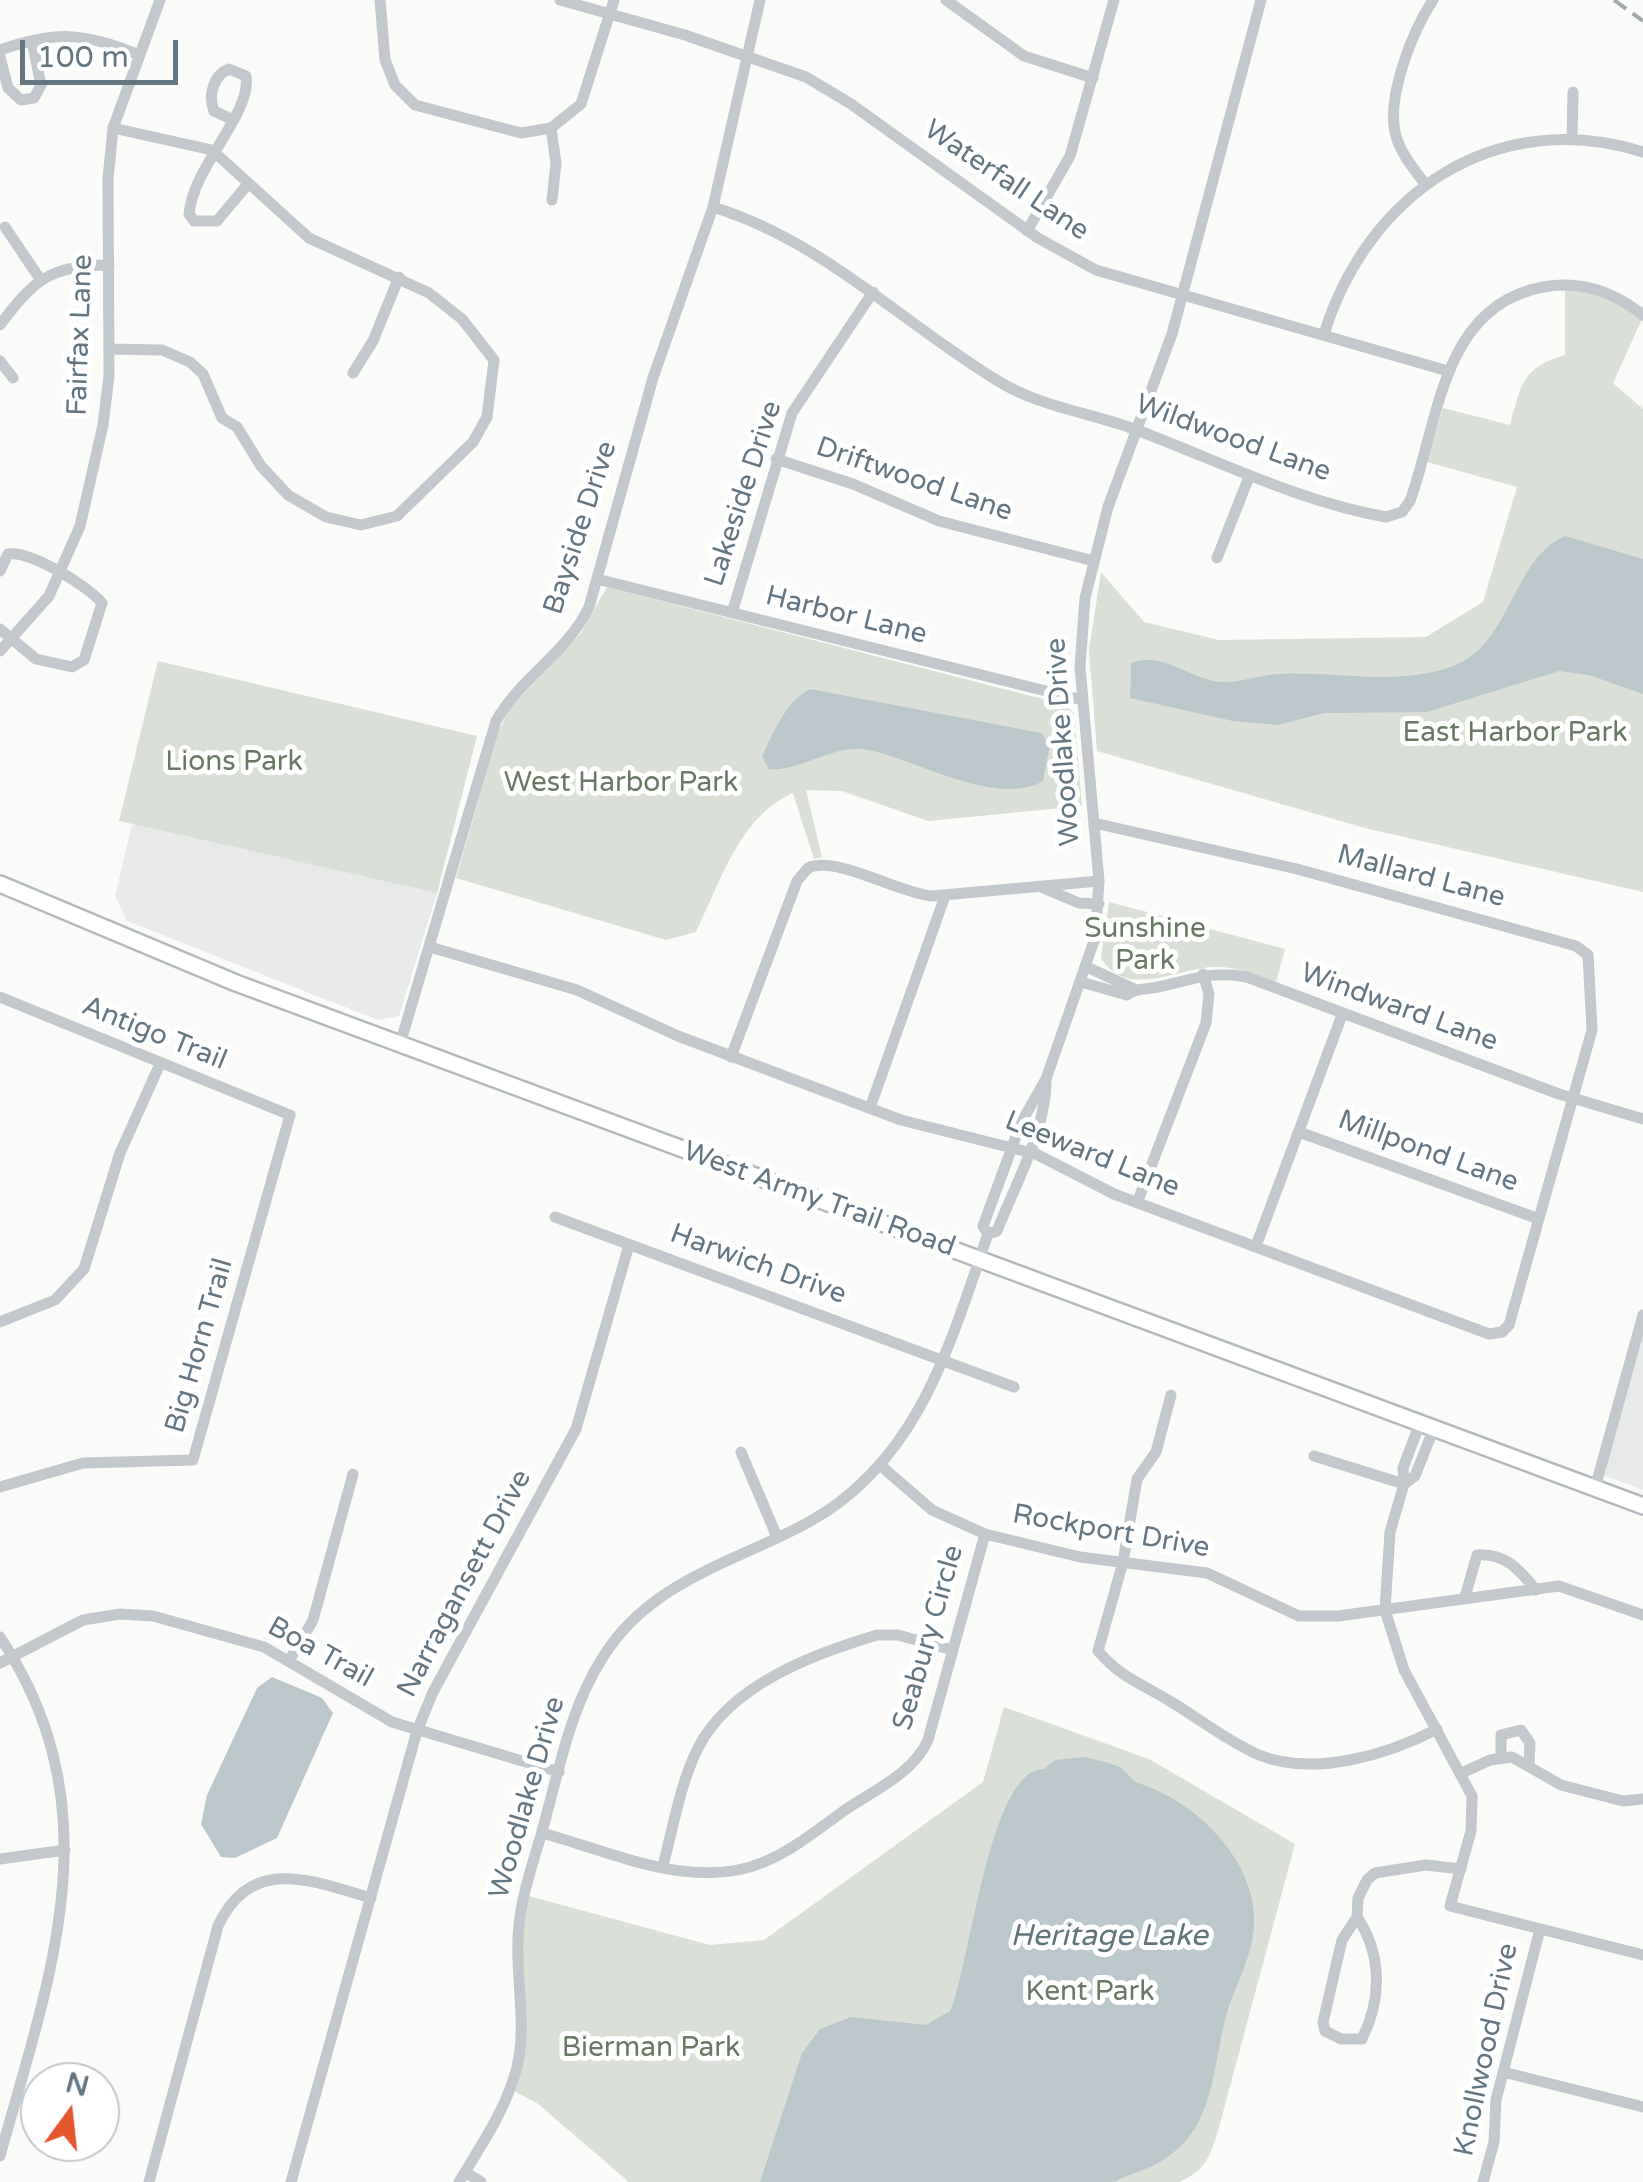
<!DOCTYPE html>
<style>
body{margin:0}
#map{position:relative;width:1643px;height:2182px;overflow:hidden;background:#fafaf8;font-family:"Varela Round",sans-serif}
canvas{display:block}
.north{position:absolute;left:20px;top:2062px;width:100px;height:100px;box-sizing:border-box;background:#fff;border:2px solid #c1c8cd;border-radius:50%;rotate:15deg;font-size:28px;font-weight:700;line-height:40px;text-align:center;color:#657683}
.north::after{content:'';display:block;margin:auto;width:35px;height:45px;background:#e4572e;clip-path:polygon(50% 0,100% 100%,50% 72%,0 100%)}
.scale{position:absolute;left:20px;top:40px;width:158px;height:45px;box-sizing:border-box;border:5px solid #657683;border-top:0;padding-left:12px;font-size:30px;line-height:35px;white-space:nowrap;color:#657683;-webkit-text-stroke:8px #fff;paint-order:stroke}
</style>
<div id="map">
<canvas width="1643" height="2182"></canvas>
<div class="north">N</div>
<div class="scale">100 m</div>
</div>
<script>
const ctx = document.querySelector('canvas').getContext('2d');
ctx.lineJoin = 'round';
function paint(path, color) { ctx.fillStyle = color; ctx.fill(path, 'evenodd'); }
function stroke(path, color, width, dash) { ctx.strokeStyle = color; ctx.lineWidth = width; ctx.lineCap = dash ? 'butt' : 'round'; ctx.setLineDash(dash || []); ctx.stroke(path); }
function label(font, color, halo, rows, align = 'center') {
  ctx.font = font + ' "Varela Round",sans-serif'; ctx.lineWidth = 10; ctx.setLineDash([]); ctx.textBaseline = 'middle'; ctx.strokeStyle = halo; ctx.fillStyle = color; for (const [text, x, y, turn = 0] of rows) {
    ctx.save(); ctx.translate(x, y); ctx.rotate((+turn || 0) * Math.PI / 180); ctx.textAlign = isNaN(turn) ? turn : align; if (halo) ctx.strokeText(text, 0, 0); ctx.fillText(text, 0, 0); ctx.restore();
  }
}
paint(new Path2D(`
 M132,824L437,893L399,1016L378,1020L127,921L115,896Z
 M1643,1334V1490L1603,1475Z`), '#e8e9e9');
paint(new Path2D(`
 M1565,287L1600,293L1643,317L1613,383L1643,409V892L1365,828L1097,751L1089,650L1101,572L1144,622L1219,640L1426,637L1483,602L1517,487L1427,462L1443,408L1510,425C1522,384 1521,368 1565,355Z
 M607,587L1066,705L1074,713L1082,806L928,821L842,791L806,790L822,857L814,859L793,793C739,817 721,881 696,932L666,940L456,878L498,732L509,709L581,633Z
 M158,661L477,736L437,893L119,821Z
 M1109,902L1285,949L1276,982C1255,974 1236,966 1213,967C1178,968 1126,1000 1101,958Z
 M1004,1707L1149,1759L1295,1844L1218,2131C1210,2156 1205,2173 1178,2182H629L537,2103L510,2089C527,2032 517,1957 525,1895L710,1945L764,1940L983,1782Z`), '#dadfd7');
paint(new Path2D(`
 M1565,536L1643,559V694L1589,675L1559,671L1427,712L1324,713L1278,725L1233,721L1130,698L1131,663C1166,650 1191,682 1225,682C1243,682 1260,675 1278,674C1337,671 1397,687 1453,666C1512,644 1511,560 1565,536Z
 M810,689L1041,733L1050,745L1043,781C998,807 920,762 873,751C833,741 804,772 769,769L762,757C773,733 786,701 810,689Z
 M272,1677L322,1698L333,1713L277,1838L235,1858L221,1857L201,1824L207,1795L257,1688Z
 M1084,1757C1096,1760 1110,1762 1121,1768C1127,1772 1131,1780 1138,1783C1196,1801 1260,1863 1254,1929C1251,1957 1237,1983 1228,2009C1212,2061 1218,2126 1163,2160C1148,2170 1130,2173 1114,2182H760L802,2053L820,2029L851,2017L926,2025L950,2011C970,1969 989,1767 1044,1769L1055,1760Z`), '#bbc7cb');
const secondary = new Path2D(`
 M0,884L236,983L1643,1506`);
stroke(secondary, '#b3babf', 20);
stroke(new Path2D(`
 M380,0L385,60L395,85L415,105L521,133L551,128L581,104L614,0
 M560,0L685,35L806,77L851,104L1038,238L1096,270L1448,371
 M946,0L1024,56L1093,78
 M0,50C56,31 83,32 137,54
 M0,57L8,88L21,100L34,98L41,85L32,41
 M233,120L214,111C208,96 213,75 229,69L246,76C252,114 193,166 189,214L194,221H217L248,184
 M551,128L556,163L552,200
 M1572,140L1573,92
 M1425,184C1414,169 1401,154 1396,136C1385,99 1413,30 1433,0
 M713,207C823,241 901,322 998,381C1040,407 1088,412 1134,429C1217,460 1297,501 1386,517L1402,512L1410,501C1439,422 1441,306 1543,287C1580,280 1614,292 1643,315
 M5,227L40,279
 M1027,231L1070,156L1114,0
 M0,325C35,279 49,266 109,265
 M1324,334C1368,193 1495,106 1643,152
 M109,349L162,350L190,362L203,374L222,418L237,427L261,466L288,495L326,517L361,525L397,516L473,442L487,417L494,360L462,319L429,293L309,238L212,150L113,128
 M0,361L13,378
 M353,373L373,341L399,277
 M776,459L853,484L939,521L1094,561
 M1217,558L1249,477
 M0,571L8,554C30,550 88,586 102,603L84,660L72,667L36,659L0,629
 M597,579L1082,700
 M732,613L792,413L873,292
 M0,651L49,596L80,526L103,425L109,376L108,179L113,128L160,0
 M1041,887L1079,903L1099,904
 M430,947L577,990L678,1036L901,1120L1036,1154L1114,1194L1489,1334L1502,1332L1509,1325L1592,1030L1588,955L1576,946L1297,869L1094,823
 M1087,967L1134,989
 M1081,982L1127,995C1137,987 1147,990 1158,987C1191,980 1213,970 1247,977L1559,1094L1643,1119
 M0,997L290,1115L193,1460L83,1463L0,1487
 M400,1044L496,721C521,677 567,653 589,607L653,378L713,207L760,0
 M731,1057L797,881L808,868C836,855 898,893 932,896L1099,881
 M870,1108L945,896
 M1299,1132L1539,1219
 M1137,1203L1206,1023L1209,994L1203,974
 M555,1217L1014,1387
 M988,1234L997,1231C1015,1185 1047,1128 1046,1079
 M1256,1246L1342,1015
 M0,1322L55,1300L84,1269L120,1153L160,1064
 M1171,1395L1156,1452L1137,1479L1123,1562L1098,1651C1122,1679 1143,1684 1173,1703C1201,1720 1229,1742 1259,1755C1313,1777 1388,1755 1437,1729
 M1420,1423L1403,1468L1404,1484L1390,1532L1385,1610L1404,1670L1472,1796L1471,1831L1450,1906L1643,1955
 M741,1452L777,1537
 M1314,1456L1404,1484
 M880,1465L932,1510L985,1534L1080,1557L1207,1573L1299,1616H1338L1559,1586L1643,1615
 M1404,1484L1415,1476L1434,1428
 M1595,1488L1643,1315
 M1465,1597L1477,1555C1505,1553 1519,1569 1536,1590
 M0,1637C115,1810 50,1975 0,2156
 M289,1661L313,1620L353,1474
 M0,1663L83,1620L120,1614L153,1616L264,1647L392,1722L559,1772
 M1501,1757V1735L1521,1730L1530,1743L1529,1765
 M1462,1773L1490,1760L1512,1757L1561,1785L1623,1801L1643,1799
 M542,1833C612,1852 694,1892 764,1862C794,1850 822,1826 848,1808C877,1789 914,1772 928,1740L985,1534
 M0,1859L65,1850
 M663,1866C673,1828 680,1784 698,1748C730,1685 813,1654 877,1635H898L953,1650
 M1357,1917C1382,1954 1382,1999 1362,2039H1341L1325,2031L1323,2022L1342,1940L1357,1917L1358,1898L1367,1880L1375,1873L1426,1865L1461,1869
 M1503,2072L1643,2107
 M465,2172L481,2182
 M149,2182L218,1926C251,1854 312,1881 371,1898
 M291,2182L417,1731L433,1692L576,1429L629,1245
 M459,2182C481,2145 506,2110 517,2067C527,2024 516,1982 518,1939C519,1901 533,1864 543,1828C559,1770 570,1708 603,1657C651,1580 734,1563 809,1522C919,1461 950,1344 988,1234L983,1226L1021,1123L1046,1079L1095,938L1099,881L1080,667L1085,598L1108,507L1172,334L1261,0
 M1483,2182L1494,2142L1496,2100L1540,1929`), '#c3c8cc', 11);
stroke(secondary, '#fff', 15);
stroke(new Path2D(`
 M1614,0L1643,21`), '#a2aab0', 4, [15, 8]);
label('28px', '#657683', '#fff', [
 ["Waterfall Lane",1006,181,34],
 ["Fairfax Lane",81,335,-88],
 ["Wildwood Lane",1233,439,20],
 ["Driftwood Lane",914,480,19],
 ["Lakeside Drive",744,494,-72],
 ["Bayside Drive",581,528,-72],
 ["Harbor Lane",846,616,14],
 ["Woodlake Drive",1064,742,-94],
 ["Mallard Lane",1421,877,15],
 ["Windward Lane",1399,1008,20],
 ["Antigo Trail",154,1034,22],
 ["Millpond Lane",1428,1152,20],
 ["Leeward Lane",1092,1155,22],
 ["West Army Trail Road",819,1200,20],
 ["Harwich Drive",758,1265,20],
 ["Big Horn Trail",200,1346,-74],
 ["Rockport Drive",1111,1532,10],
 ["Narragansett Drive",465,1584,-62],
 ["Seabury Circle",929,1638,-74],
 ["Boa Trail",320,1653,29],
 ["Woodlake Drive",528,1798,-74],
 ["Knollwood Drive",1487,2050,-78]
]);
label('28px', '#687a64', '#fff', [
 ["East Harbor Park",1515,734],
 ["Lions Park",234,763],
 ["West Harbor Park",621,784],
 ["Sunshine",1145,930],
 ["Park",1145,962],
 ["Kent Park",1090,1993],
 ["Bierman Park",651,2049]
]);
label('italic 30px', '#60757c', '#fff', [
 ["Heritage Lake",1109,1937]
]);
</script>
